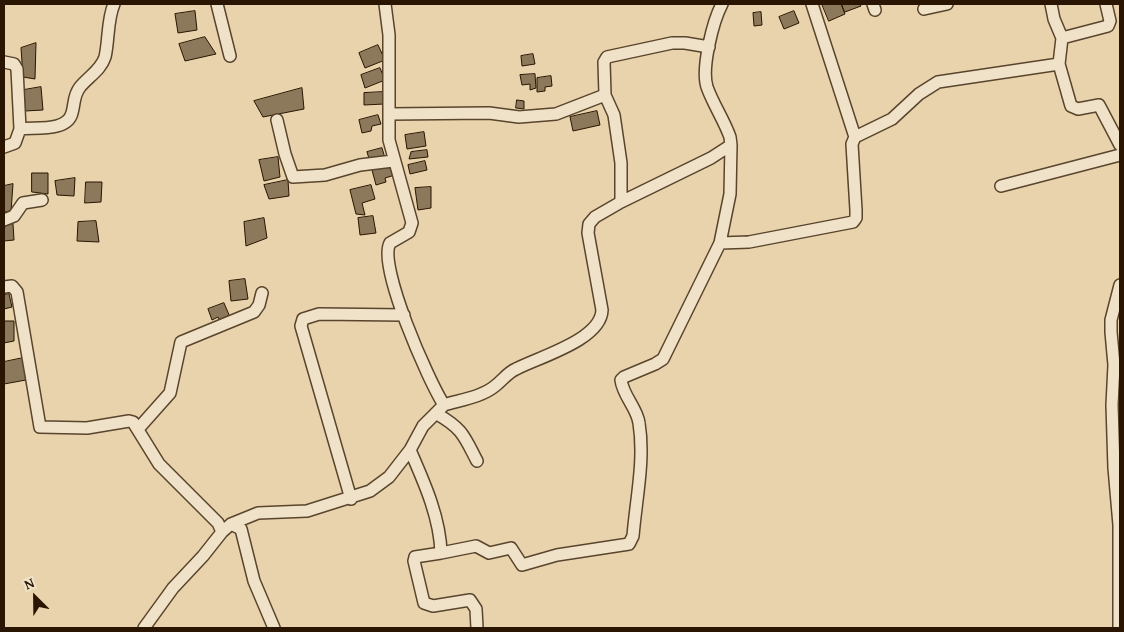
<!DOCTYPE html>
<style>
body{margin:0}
#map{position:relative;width:1124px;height:632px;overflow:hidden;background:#e8d3ac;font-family:"Gentium Book Plus",serif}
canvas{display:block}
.frame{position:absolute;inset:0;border:5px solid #291501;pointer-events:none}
.north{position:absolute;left:10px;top:572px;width:50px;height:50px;-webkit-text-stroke:4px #f0e2c9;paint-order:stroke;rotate:337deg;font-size:14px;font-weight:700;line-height:20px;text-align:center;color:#291501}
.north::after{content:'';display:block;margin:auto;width:18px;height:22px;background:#291501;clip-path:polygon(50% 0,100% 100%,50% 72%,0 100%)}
</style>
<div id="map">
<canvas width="1124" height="632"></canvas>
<div class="frame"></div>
<div class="north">N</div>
</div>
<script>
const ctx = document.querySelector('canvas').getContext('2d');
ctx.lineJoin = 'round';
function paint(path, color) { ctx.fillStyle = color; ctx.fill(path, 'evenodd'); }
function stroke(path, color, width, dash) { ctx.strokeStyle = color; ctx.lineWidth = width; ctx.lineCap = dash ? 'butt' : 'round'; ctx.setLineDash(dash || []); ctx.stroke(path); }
const building = new Path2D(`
 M822,4H841L845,14L829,21Z
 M842,4H860L861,6L845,12Z
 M195,11L197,30L178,33L175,14Z
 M794,11L799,23L784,29L779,17Z
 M761,12L762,25L754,26L753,13Z
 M205,37L216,54L185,61L179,44Z
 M36,43L35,79L23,77L21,48Z
 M378,45L385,60L365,68L359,53Z
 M533,54L535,64L522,66L521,56Z
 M380,68L385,80L365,88L361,75Z
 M535,74L536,88L530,90V84L522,85L520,75Z
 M551,76L552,86L545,87V91L537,92V78Z
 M41,87L43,110L25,111L24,90Z
 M302,88L304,109L263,117L254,101Z
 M383,92L384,104L364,105V93Z
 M517,100L524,101V109L516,108Z
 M597,111L600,125L573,131L570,117Z
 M378,115L381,124L372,126L371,131L362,133L359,120Z
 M424,132L426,146L407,149L405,135Z
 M382,148L385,158L370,162L367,152Z
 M427,150L428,157L409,159L411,152Z
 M278,157L280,177L264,181L259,160Z
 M425,161L427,170L410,174L408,165Z
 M389,166L395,175L385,178L386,182L376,185L372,170Z
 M32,173H48V194L32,192Z
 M75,178L74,196L57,195L55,181Z
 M288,180L289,196L269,199L264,185Z
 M86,182H102L101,202L85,203Z
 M13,184L11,212H4V186Z
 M371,185L375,199L362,203L365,215L356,214L350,190Z
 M431,187V208L418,210L415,188Z
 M373,216L376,233L360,235L358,218Z
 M264,218L267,238L246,246L244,222Z
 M96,221L99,242L77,241L78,222Z
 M13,224L14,240L4,241V226Z
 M245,279L248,299L231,301L229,281Z
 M9,294L12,307L4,309V295Z
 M224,303L230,317L220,321L218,317L212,320L208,309Z
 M4,321H14V341L4,343Z
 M23,358L26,380L4,384V362Z`);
paint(building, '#8c785a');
stroke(building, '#291501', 1);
const minor = new Path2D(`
 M217,4L230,56
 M812,4L855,137
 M873,4L875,10
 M1051,4L1054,19L1062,38
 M1106,4L1110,21L1108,26L1062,38L1059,64L1071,106L1078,109L1099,105L1120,145
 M924,9L947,4
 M4,62L14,64L17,69L20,129L15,143L4,147
 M605,95L614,115L621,163V202
 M390,114L489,113L519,117L556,114L605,95L604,62L607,57L672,43H685L709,47
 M277,120L285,154L293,177L325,175L360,165L393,161
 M20,129C36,127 67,132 72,113C75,103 73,96 80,87C88,77 101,70 105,57C109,40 107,20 114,4
 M1001,186L1120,155
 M4,220L14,216L23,203L42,200
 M720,243L749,242L853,222L856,218V210L852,144L855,137L892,119L919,94L938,82L1059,64
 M4,287L12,286L17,292L40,427L87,428L129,421L133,422L159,464L218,523L222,532
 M444,405C460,400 482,397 495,386C503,380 507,373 516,369C539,357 601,340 602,310L588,233L589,224L595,217L621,202L711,158L731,145L730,137C724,120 713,104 707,87C701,68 713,21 722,4
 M437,414C463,429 464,436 477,461
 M138,429L170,393L181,342L254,312L259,305L262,293
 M410,450C424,482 440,517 441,553L476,546L489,553L511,548L522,565L557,555L629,544L633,536C636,499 645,460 639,423C637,408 623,396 621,380L624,377L655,364L663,359L720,243L730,194L731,145
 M351,499L301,326L303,319L319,314L404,315
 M231,524L241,529L254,581L274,628
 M441,553L415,557L414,561L424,603L433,606L470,600L476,609L477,628
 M144,628L173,588L203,556L222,532L231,524L258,513L307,511L370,491L389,477L410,450L423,426L444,405C429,382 377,265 390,243L409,232L412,223L389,140V35L385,4
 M1119,628V525L1114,468L1112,405L1114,365L1111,332V320L1120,285`);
stroke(minor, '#59442c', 14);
stroke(minor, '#f0e2c9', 11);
</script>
